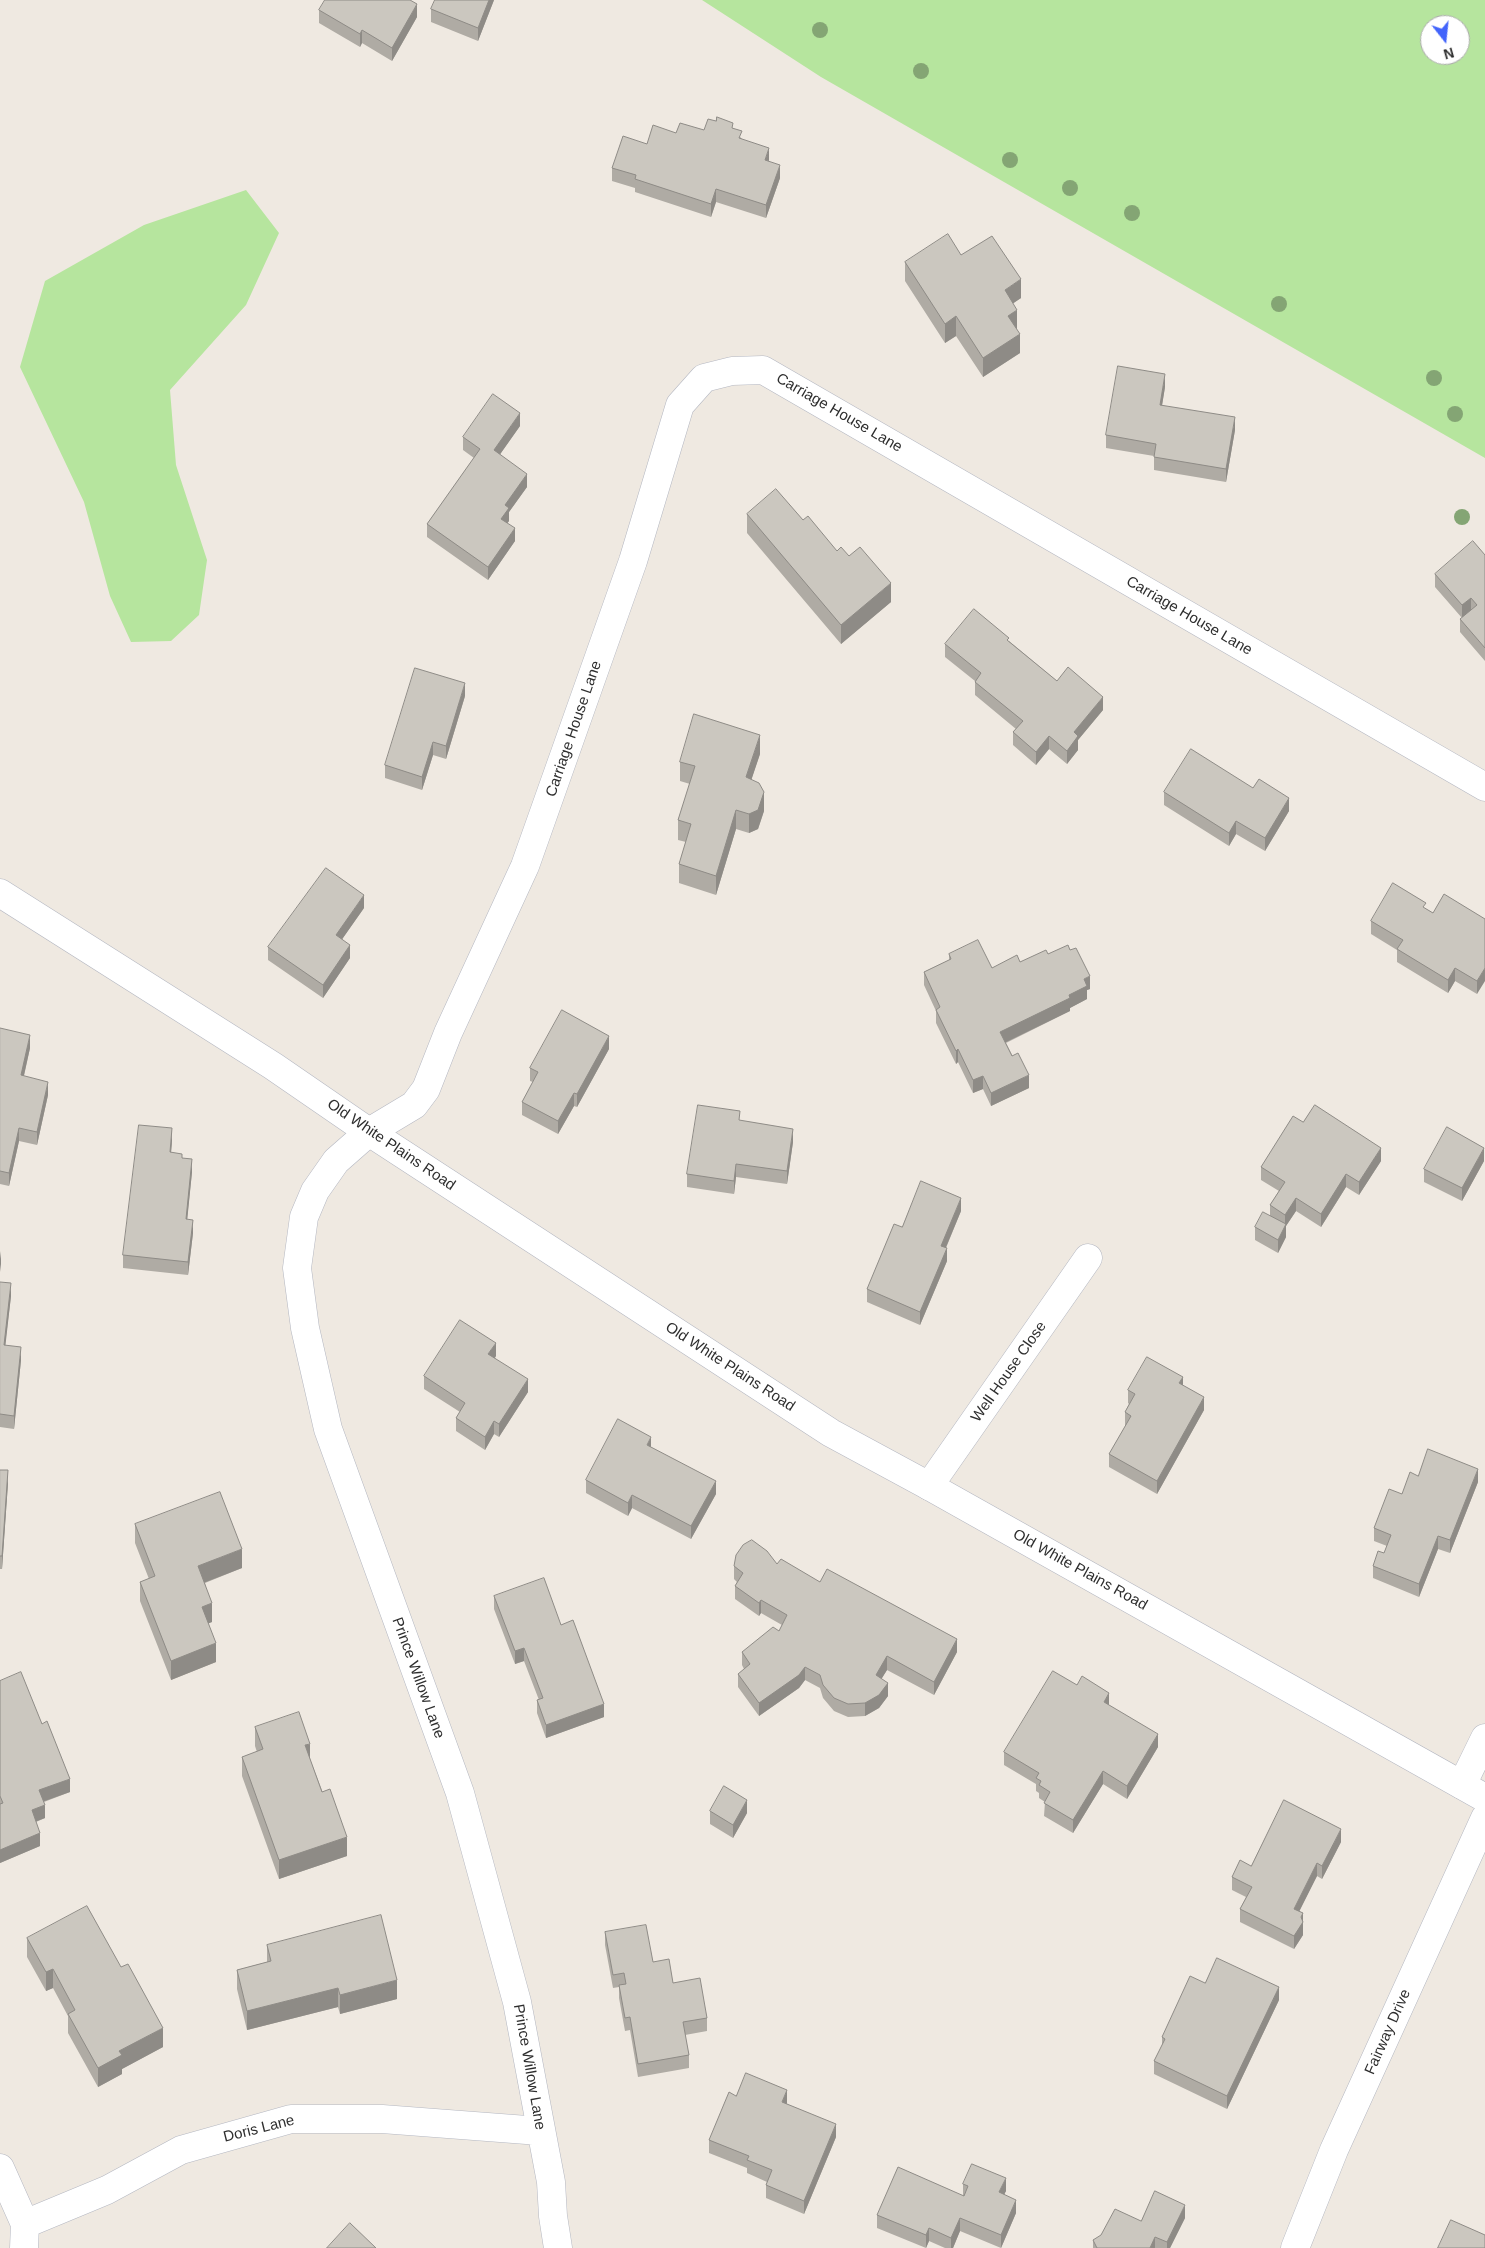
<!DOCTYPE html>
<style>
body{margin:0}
#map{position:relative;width:1485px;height:2248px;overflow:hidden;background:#efe9e1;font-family:Arial,sans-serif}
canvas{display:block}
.north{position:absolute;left:1420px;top:15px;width:50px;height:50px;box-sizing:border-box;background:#fff;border:1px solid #ababab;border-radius:50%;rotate:164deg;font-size:14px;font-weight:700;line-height:20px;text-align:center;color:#2e2e2e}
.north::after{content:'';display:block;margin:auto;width:18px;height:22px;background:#4264fb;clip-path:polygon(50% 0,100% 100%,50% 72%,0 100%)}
</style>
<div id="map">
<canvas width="1485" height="2248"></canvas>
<div class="north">N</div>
</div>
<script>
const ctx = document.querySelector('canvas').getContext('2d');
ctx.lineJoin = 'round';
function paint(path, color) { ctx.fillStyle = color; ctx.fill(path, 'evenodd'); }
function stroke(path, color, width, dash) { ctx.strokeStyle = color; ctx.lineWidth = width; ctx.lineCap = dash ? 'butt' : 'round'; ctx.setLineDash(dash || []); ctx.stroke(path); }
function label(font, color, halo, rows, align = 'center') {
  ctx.font = font + ' Arial,sans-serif'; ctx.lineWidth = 4; ctx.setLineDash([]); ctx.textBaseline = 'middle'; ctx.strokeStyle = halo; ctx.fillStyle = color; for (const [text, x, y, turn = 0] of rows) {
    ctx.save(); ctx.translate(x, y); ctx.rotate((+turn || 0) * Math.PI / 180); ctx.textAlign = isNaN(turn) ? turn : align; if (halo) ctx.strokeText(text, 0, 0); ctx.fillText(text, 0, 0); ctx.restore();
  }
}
paint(new Path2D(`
 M702,0H1485V458L821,77ZM1430,25H1460V55H1430Z
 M246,190L279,233L246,305L170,390L176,465L207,560L199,615L171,641L131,642L110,596L84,502L20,367L45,281L144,225Z`), '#b6e59e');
const street = new Path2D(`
 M929,1486L1088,1258
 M1462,1785L1485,1738
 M0,2168L25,2224L24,2248
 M25,2224L107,2190L181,2150L291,2119H382L540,2131
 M558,2248L553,2216L551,2182L517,2002L460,1793L328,1429L305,1328L297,1268L304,1217L315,1191L336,1161L369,1132L414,1105L426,1089L448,1033L525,866L633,561L680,405L704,378L732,371L763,370L1485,787
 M1295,2248L1334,2150L1485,1818`);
const secondary = new Path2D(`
 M0,893L273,1066L369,1132L831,1433L929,1486L1485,1798`);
stroke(street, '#b4b7c1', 29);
stroke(secondary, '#b4b7c1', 29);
stroke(street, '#fff', 28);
stroke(secondary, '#fff', 28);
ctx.fillStyle = '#84a574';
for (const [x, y] of [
 [820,30],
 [921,71],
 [1010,160],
 [1070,188],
 [1132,213],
 [1279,304],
 [1434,378],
 [1455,414],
 [1462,517]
]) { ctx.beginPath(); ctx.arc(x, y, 8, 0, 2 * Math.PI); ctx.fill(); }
paint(new Path2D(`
 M494,0L478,41L431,22V9Z
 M319,10L417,17L392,61L362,43L360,47L319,23Z
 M733,129L742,139L769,161L780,178L766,218L716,202L711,217L635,192V188L612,181V168L647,144L676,133L704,130Z
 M961,255L1021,298L1013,303L1017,329L1020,353L983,377L956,336L945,343L905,281V262Z
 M1165,387L1162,405L1235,430L1226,482L1154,470V456L1106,448V435Z
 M520,426L500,454L527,487L509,512V521L507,523L515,541L488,580L427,537V524L474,458L463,450V437Z
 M747,514L803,520L891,602L841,644L747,533Z
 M1485,555V661L1460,632V619L1462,618L1435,587V574Z
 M1009,641L1057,681L1103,710L1078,740V750L1067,764L1049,749L1036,765L1013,745V732L1016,729L975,695V681L945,657V644Z
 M465,696L446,759L433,755L422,790L385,778V765Z
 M760,754L751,780L764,811L758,829L749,833L736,829L716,895L679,883V864L686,842L678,840V820L690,784L680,781V762Z
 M1164,792L1289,811L1265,851L1236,834L1229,846L1164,805Z
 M364,908L342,939L350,958L323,998L268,960V947Z
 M1426,909L1433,913L1485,919L1477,994L1455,981L1448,993L1397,962V950L1371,934V921Z
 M949,954L992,968L1020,962L1048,954L1090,989L1087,990V999L1070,1008V1011L1006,1043L1029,1088L991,1106L983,1089L973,1093L958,1062L956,1064L936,1023V1011L924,985V972L949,960Z
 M0,1028L30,1048L24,1076L48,1095L37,1145L19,1141L9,1186L0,1184Z
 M609,1049L577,1107L574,1106L558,1134L522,1115V1102L533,1082L530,1081V1068Z
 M740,1121L793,1142L787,1184L736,1177L734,1194L687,1187V1174Z
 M1303,1122L1381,1161L1359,1195L1346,1187L1321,1227L1296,1211L1286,1226V1237L1278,1253L1255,1240V1227L1270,1215V1205L1279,1191L1261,1180V1167Z
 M172,1141L171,1152L182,1158L192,1172L187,1219L193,1233L188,1275L123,1268V1255Z
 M1484,1161L1462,1201L1424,1182V1169Z
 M961,1211L946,1248L947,1261L920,1325L867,1302V1289L902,1227Z
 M0,1282L11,1296L5,1345L21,1360L14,1429L0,1427Z
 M496,1356L495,1358L528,1392L499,1437L494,1434L485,1450L456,1431V1418L460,1412L424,1389V1376Z
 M1183,1386L1204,1410L1157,1494L1109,1467V1454L1126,1425H1125V1412L1129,1404L1128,1403V1390Z
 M651,1447L716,1494L691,1539L632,1508L628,1516L586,1493V1480Z
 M0,1470L8,1483L2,1569H0Z
 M1418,1476L1478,1482L1450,1553L1438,1549L1419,1597L1373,1578V1566L1384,1553L1387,1546L1374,1541V1528Z
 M135,1524L242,1568L205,1583L212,1622L208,1623L216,1662L171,1680L140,1601V1582L149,1579L135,1543Z
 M777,1564L820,1582L957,1652L934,1695L887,1670L881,1679L888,1696L879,1708L865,1716L848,1717L834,1711L823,1698L820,1688L805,1680L799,1688L759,1716L738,1687V1674L744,1669L742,1665V1652L779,1631L782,1625L761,1613L759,1616L735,1599V1586L737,1582L734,1579V1566Z
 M494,1596L561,1625L604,1717L546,1738L537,1713V1700H539L524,1661L515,1664L494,1609Z
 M0,1681L42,1724L70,1792L44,1802L45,1818L36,1822L40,1846L0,1863Z
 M1109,1705L1158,1747L1127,1799L1103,1784L1073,1833L1044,1816L1045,1802L1039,1798V1793L1036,1791V1784L1004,1765V1752Z
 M255,1727L310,1759L347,1856L279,1879L242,1776V1757L257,1752L255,1746Z
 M710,1811L747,1813L733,1838L710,1824Z
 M1341,1842L1322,1879L1317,1876L1299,1911L1303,1913V1935L1294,1949L1240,1922V1909L1246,1897L1232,1890V1877L1251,1866Z
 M605,1932L653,1962L707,2018V2031L685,2035L689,2055V2068L638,2077L630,2030L625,2031L619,1998V1987L613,1988L605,1945Z
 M27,1938L163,2047L122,2069V2074L98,2087L68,2033V2016L53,1988L46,1991L27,1957Z
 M267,1945L397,1999L340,2014L338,2007L247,2030L237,1989V1970L267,1962Z
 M1279,2000L1227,2109L1154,2074V2061L1162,2046V2037Z
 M736,2096L787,2103V2104L836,2137L804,2214L766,2198V2185L767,2182L747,2173V2168L709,2153V2140Z
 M963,2184L1006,2191L1004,2194L1016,2213L1001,2248L960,2231L953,2248H945L929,2241L926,2248L877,2228V2215L963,2196Z
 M1185,2218L1170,2248H1093V2240L1141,2221Z`), '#afaba4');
paint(new Path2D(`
 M489,0H494L478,41V28Z
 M417,4V17L392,61V48Z
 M362,30V43L360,47V34Z
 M769,148V161L765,160Z
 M780,165V178L766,218V205Z
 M716,189V202L711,217V204Z
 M1021,279V298L1005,309V290Z
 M1017,310V329L1008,335V316Z
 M956,316V336L945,343V324Z
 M1020,334V353L983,377V358Z
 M1165,374V387L1160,418V405Z
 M520,413V426L494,463V450Z
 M1235,417V430L1226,482V469Z
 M527,474V487L509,512V521L501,532V519L505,505Z
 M515,528V541L488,580V567Z
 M891,583V602L841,644V625Z
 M1471,598V611L1462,618V605Z
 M465,683V696L446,759V746Z
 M1103,697V710L1078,740V750L1067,764V751L1074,732Z
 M760,735V754L746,796V777Z
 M1049,736V749L1036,765V752Z
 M433,742V755L422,790V777Z
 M764,792V811L758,829L749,833V814Z
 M1289,798V811L1265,851V838Z
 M736,810V829L716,895V876Z
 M1236,821V834L1229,846V833Z
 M364,895V908L336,948V935Z
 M350,945V958L323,998V985Z
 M1455,968V981L1448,993V980Z
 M1485,968V981L1477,994V981Z
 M1090,976V989L1087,990V999L1070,1008V1011L1000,1045V1032L1069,995L1084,979Z
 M30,1035V1048L21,1088V1075Z
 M609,1036V1049L577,1107V1094Z
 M958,1049V1062L956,1064V1051Z
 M1029,1075V1088L991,1106V1093Z
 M983,1076V1089L973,1093V1080Z
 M48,1082V1095L37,1145V1132Z
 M574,1093V1106L558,1134V1121Z
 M19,1128V1141L9,1186V1173Z
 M172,1128V1141L170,1165V1152Z
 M793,1129V1142L787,1184V1171Z
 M1381,1148V1161L1359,1195V1182Z
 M1484,1148V1161L1462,1201V1188Z
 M192,1159V1172L186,1232V1219Z
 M736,1164V1177L734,1194V1181Z
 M1346,1174V1187L1321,1227V1214Z
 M961,1198V1211L941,1259V1246Z
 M1296,1198V1211L1286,1226V1237L1278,1253V1240L1285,1226V1215Z
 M193,1220V1233L188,1275V1262Z
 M947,1248V1261L920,1325V1312Z
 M1,1251V1264L0,1272V1259Z
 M11,1283V1296L4,1358V1345Z
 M496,1343V1356L488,1367V1354Z
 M21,1347V1360L14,1429V1416Z
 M1183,1377V1390L1179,1383Z
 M528,1379V1392L499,1437V1424Z
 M1204,1397V1410L1157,1494V1481Z
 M494,1421V1434L485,1450V1437Z
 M651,1437V1450L647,1445Z
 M1478,1469V1482L1450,1553V1540Z
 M8,1470V1483L2,1569V1556Z
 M716,1481V1494L691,1539V1526Z
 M632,1495V1508L628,1516V1503Z
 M1438,1536V1549L1419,1597V1584Z
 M242,1549V1568L198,1585V1566Z
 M761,1600V1613L759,1616V1603Z
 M212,1603V1622L202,1626V1607Z
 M957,1639V1652L934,1695V1682Z
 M216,1643V1662L171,1680V1661Z
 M524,1648V1661L515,1664V1651Z
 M887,1656V1670L876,1688V1675Z
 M805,1667V1680L799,1688L759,1716V1703Z
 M888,1683V1696L879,1708L865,1716V1703Z
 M1109,1693V1706L1104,1702Z
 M604,1704V1717L546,1738V1725Z
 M1158,1734V1747L1127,1799V1786Z
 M310,1744V1763L305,1745Z
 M1103,1771V1784L1073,1833V1820Z
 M70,1779V1792L39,1803V1790Z
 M747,1800V1813L733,1838V1825Z
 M45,1805V1818L32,1823V1810Z
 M1341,1829V1842L1322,1879V1866Z
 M40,1833V1846L0,1863V1850Z
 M347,1837V1856L279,1879V1860Z
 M1317,1863V1876L1294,1922V1909Z
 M1303,1913V1935L1294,1949V1936Z
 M53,1969V1988L46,1991V1972Z
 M397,1980V1999L340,2014V1995Z
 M1279,1987V2000L1227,2109V2096Z
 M338,1988V2007L247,2030V2011Z
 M163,2028V2047L122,2069V2074L98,2087V2068L119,2051Z
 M787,2090V2103L782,2115V2102Z
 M836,2124V2137L804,2214V2201Z
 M1006,2178V2191L999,2205V2192Z
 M1016,2200V2213L1001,2248V2235Z
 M1185,2205V2218L1170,2248H1167V2242Z
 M960,2218V2231L953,2248H951V2238Z
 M929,2228V2241L926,2248V2235Z
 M1155,2237V2248H1150Z`), '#8e8b86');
const building = new Path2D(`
 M325,0H410L417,4L392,48L362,30L360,34L319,10Z
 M435,0H489L478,28L431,9Z
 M717,117L733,123L732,128L742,131L739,138L769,148L765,160L780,165L766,205L716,189L711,204L635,179L636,175L612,168L623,136L647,144L653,125L676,133L680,123L704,130L708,119L716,121Z
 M948,234L961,255L992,236L1021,279L1005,290L1017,310L1008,316L1020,334L983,358L956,316L945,324L905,262Z
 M1118,366L1165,374L1160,405L1235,417L1226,469L1154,457L1156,444L1106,435Z
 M493,394L520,413L494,450L527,474L505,505L509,508L501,519L515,528L488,567L427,524L480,449L463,437Z
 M776,489L803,520L808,516L837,551L841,547L849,556L860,547L891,583L841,625L747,514Z
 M1473,541L1485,555V648L1460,619L1477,605L1471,598L1462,605L1435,574Z
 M974,609L1009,638L1007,640L1057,681L1068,667L1103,697L1074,732L1078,736L1067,751L1049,736L1036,752L1013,732L1023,721L975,682L981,673L945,644Z
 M415,668L465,683L446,746L433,742L422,777L385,765Z
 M694,714L760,735L746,777L759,783L764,792L758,810L749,814L736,810L716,876L679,864L691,824L678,820L695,766L680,762Z
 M1191,749L1253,788L1259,779L1289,798L1265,838L1236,821L1229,833L1164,792Z
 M326,868L364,895L336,935L350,945L323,985L268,947Z
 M1393,883L1426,903L1423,907L1433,913L1444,894L1485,919V968L1477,981L1455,968L1448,980L1397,949L1403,940L1371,921Z
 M978,940L992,968L1017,955L1020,962L1046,950L1048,954L1068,945L1070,950L1076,948L1090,976L1084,979L1087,986L1069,995L1070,998L1000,1032L1012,1056L1018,1053L1029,1075L991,1093L983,1076L973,1080L958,1049L956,1051L936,1010L940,1007L924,972L951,959L949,954Z
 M562,1010L609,1036L577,1094L574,1093L558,1121L522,1102L538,1072L530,1068Z
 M0,1028L30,1035L21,1075L48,1082L37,1132L19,1128L9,1173L0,1171Z
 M698,1105L740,1111L739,1120L793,1129L787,1171L736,1164L734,1181L687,1174Z
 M1315,1105L1381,1148L1359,1182L1346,1174L1321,1214L1296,1198L1285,1215L1270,1205L1285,1182L1261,1167L1293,1116L1303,1122Z
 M139,1125L172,1128L170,1152L182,1154V1158L192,1159L186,1219L193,1220L188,1262L123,1255Z
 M1447,1127L1484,1148L1462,1188L1424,1169Z
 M921,1181L961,1198L941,1246L947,1248L920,1312L867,1289L894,1224L902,1227Z
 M1263,1212L1286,1224L1278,1240L1255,1227Z
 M0,1282L11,1283L4,1345L21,1347L14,1416L0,1414Z
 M460,1320L496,1343L488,1354L528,1379L499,1424L494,1421L485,1437L456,1418L465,1403L424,1376Z
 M1147,1357L1183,1377L1179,1383L1204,1397L1157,1481L1109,1454L1131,1416L1125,1412L1135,1394L1128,1390Z
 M618,1419L651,1437L647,1445L716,1481L691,1526L632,1495L628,1503L586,1480Z
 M1428,1449L1478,1469L1450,1540L1438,1536L1419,1584L1373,1566L1378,1551L1384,1553L1391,1535L1374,1528L1389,1489L1402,1494L1410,1472L1418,1476Z
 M0,1470H8L2,1556H0Z
 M220,1492L242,1549L198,1566L212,1603L202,1607L216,1643L171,1661L140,1582L155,1576L135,1524Z
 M752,1540L767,1551L777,1564L781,1559L820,1582L827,1569L957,1639L934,1682L887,1656L876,1675L888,1683L879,1695L865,1703L848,1704L834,1698L823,1685L820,1675L805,1667L799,1675L759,1703L738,1674L750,1664L742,1652L773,1627L779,1631L787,1615L761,1600L759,1603L735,1586L743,1573L734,1566L736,1555L743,1545Z
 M544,1578L561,1625L573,1620L604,1704L546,1725L537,1700L543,1698L524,1648L515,1651L494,1596Z
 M1053,1671L1077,1685L1082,1676L1109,1693L1104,1702L1158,1734L1127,1786L1103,1771L1073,1820L1044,1803L1050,1792L1039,1785L1041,1781L1036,1778L1039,1773L1004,1752Z
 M21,1672L42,1724L47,1721L70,1779L39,1790L45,1805L32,1810L40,1833L0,1850V1804L3,1803L0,1796V1681Z
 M299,1712L310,1744L305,1745L322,1792L330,1789L347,1837L279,1860L242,1757L263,1749L255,1727Z
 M724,1786L747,1800L733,1825L710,1811Z
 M1284,1800L1341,1829L1322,1866L1317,1863L1294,1909L1303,1913L1301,1917L1303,1922L1294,1936L1240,1909L1252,1887L1232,1877L1240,1860L1251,1866Z
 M87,1906L121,1967L128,1964L163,2028L119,2051L122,2055L98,2068L68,2014L75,2010L53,1969L46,1972L27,1938Z
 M381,1915L397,1980L340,1995L338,1988L247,2011L237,1970L271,1961L267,1945Z
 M646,1925L653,1962L669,1959L673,1983L700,1978L707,2018L683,2022L689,2055L638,2064L630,2017L625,2018L619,1985L626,1984L624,1973L613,1975L605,1932Z
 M1217,1958L1279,1987L1227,2096L1154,2061L1165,2039L1162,2037L1190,1976L1205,1983Z
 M746,2073L787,2090L782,2102L836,2124L804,2201L766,2185L772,2170L747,2160L749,2156L709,2140L729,2092L736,2096Z
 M972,2164L1006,2178L999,2192L1016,2200L1001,2235L960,2218L951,2238L929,2228L926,2235L877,2215L898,2167L964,2196L968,2186L963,2184Z
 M1155,2191L1185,2205L1167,2242L1155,2237L1150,2248H1097L1093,2240L1101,2235L1115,2209L1141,2221Z
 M1451,2220L1485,2235V2248H1438Z
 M350,2223L376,2248H327Z`);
paint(building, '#cbc7bf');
stroke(building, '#8e8b86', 1);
label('15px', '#2e2e2e', '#fff', [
 ["Carriage House Lane",839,413,30],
 ["Carriage House Lane",1189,616,30],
 ["Carriage House Lane",574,729,-71],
 ["Old White Plains Road",391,1145,34],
 ["Old White Plains Road",730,1367,33],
 ["Well House Close",1009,1372,-55],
 ["Old White Plains Road",1080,1570,29],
 ["Prince Willow Lane",418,1678,70],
 ["Fairway Drive",1388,2032,-66],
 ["Prince Willow Lane",529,2067,80],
 ["Doris Lane",259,2129,-14]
]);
</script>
